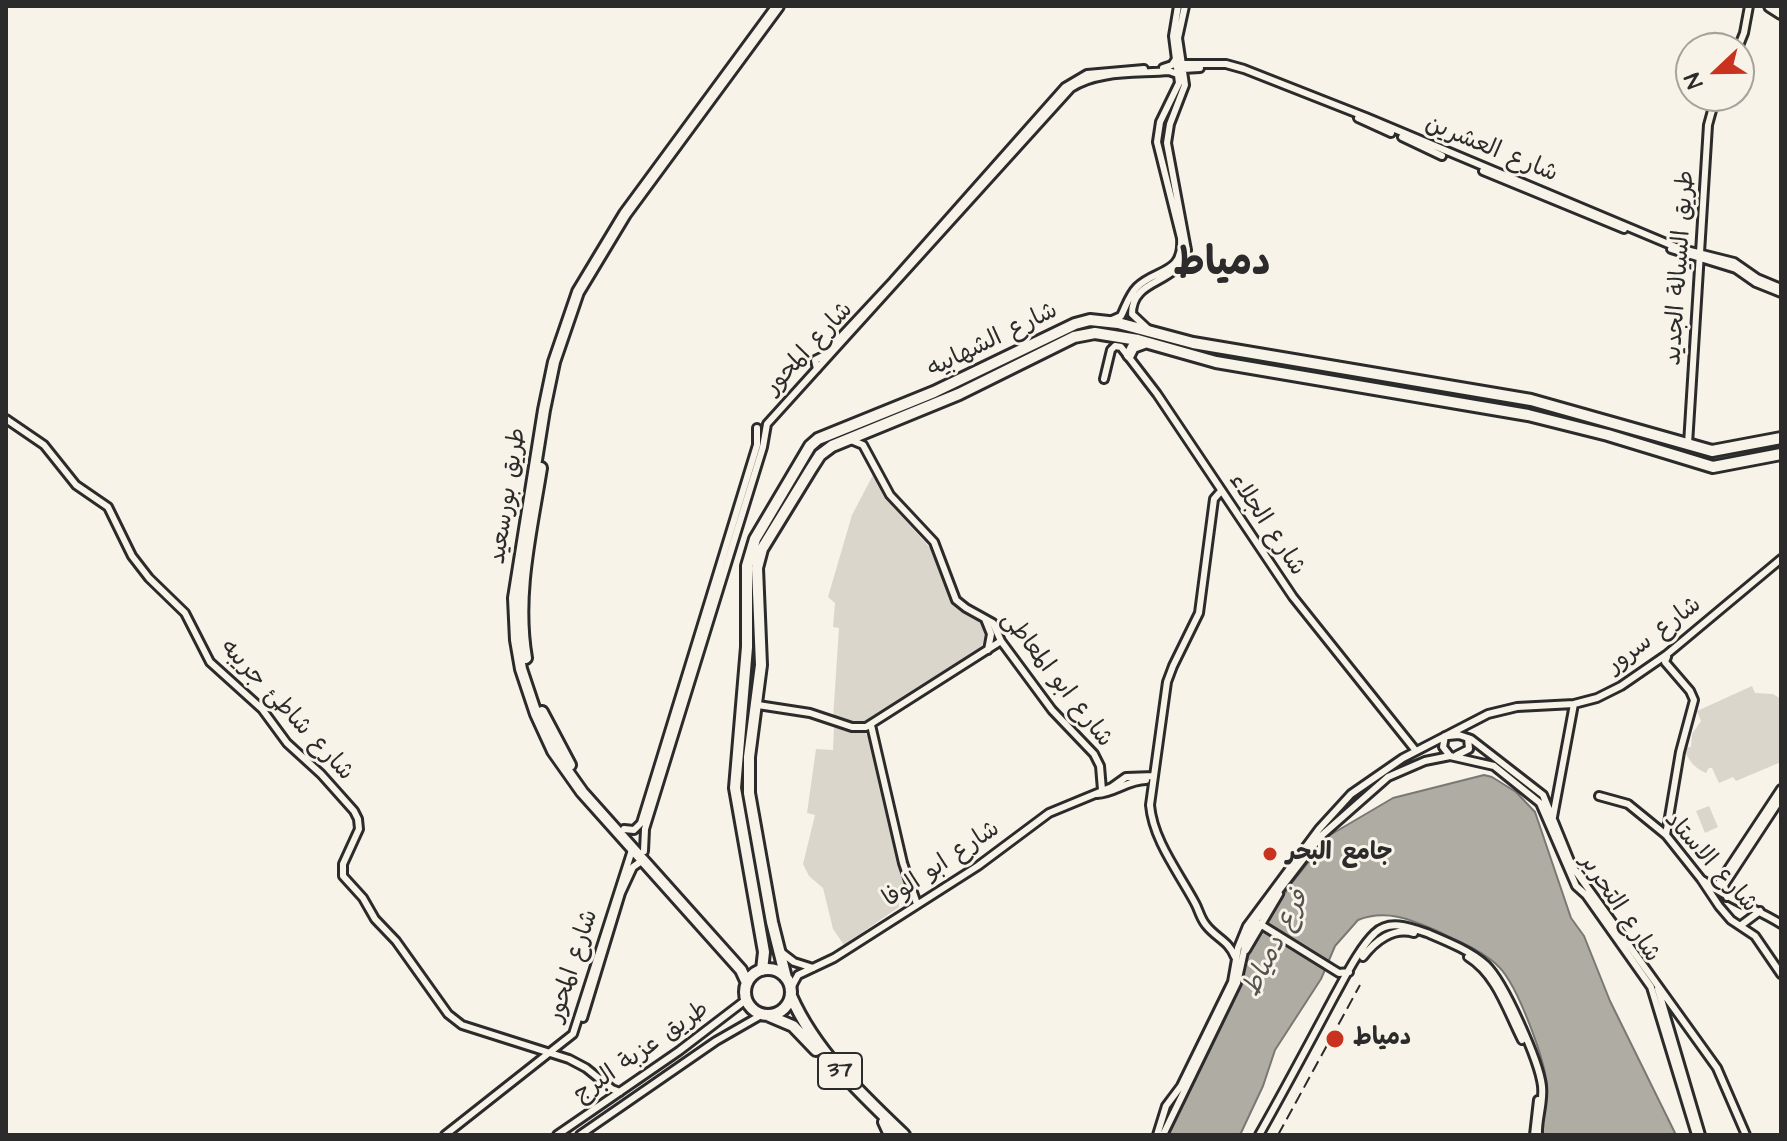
<!DOCTYPE html>
<meta charset="utf-8">
<style>
body{margin:0}
#map{position:relative;width:1787px;height:1141px;overflow:hidden;background:#f7f3e8;font-family:"Architects Daughter",sans-serif}
canvas{display:block}
.frame{position:absolute;inset:0;border:8px solid #2b2b2b;pointer-events:none}
.north{position:absolute;left:1675px;top:32px;width:80px;height:80px;box-sizing:border-box;background:#f7f3e8;border:2px solid #a5a39c;border-radius:50%;rotate:248deg;font-size:22px;font-weight:700;line-height:32px;text-align:center;color:#2b2b2b}
.north::after{content:'';display:block;margin:auto;width:28px;height:36px;background:#c8321e;clip-path:polygon(50% 0,100% 100%,50% 72%,0 100%)}
</style>
<div id="map">
<canvas width="1787" height="1141"></canvas>
<div class="frame"></div>
<div class="north">N</div>
</div>
<script>
const ctx = document.querySelector('canvas').getContext('2d');
ctx.lineJoin = 'round';
function paint(path, color) { ctx.fillStyle = color; ctx.fill(path, 'evenodd'); }
function stroke(path, color, width, dash) { ctx.strokeStyle = color; ctx.lineWidth = width; ctx.lineCap = dash ? 'butt' : 'round'; ctx.setLineDash(dash || []); ctx.stroke(path); }
function label(font, color, halo, rows, align = 'center') {
  ctx.font = font + ' "Architects Daughter","Playpen Sans Arabic",sans-serif'; ctx.lineWidth = 6; ctx.setLineDash([]); ctx.textBaseline = 'middle'; ctx.strokeStyle = halo; ctx.fillStyle = color; for (const [text, x, y, turn = 0] of rows) {
    ctx.save(); ctx.translate(x, y); ctx.rotate((+turn || 0) * Math.PI / 180); ctx.textAlign = isNaN(turn) ? turn : align; if (halo) ctx.strokeText(text, 0, 0); ctx.fillText(text, 0, 0); ctx.restore();
  }
}
paint(new Path2D(`
 M873,475L893,507L932,550L952,600L983,625L988,636H985L981,648L869,721L859,724L833,719L839,628L833,627L835,603L828,597L852,515Z
 M1752,686L1755,693L1773,694L1781,699V762L1736,781L1733,777L1719,783L1712,768H1709L1706,773C1694,768 1688,760 1684,748L1691,747L1692,734L1701,721L1697,711Z
 M834,727L865,733L871,739L907,888L899,891V907L844,945L833,929L823,888L809,876L803,864L815,815L807,813L816,749L833,750Z
 M1709,806L1718,827L1705,833L1696,811Z`), '#dad6cc');
const water = new Path2D(`
 M1484,775L1492,777L1516,792L1535,812L1571,918L1584,936L1610,1001L1676,1135H1543C1539,1118 1548,1103 1547,1086C1545,1060 1518,986 1499,967C1483,950 1455,940 1435,930C1410,919 1385,909 1358,920L1335,946L1321,979L1275,1050L1263,1086L1240,1135H1167L1236,991L1253,943L1291,884L1330,835L1393,798Z`);
paint(water, '#afaca4');
stroke(water, '#7a7874', 2);
const secondary = new Path2D(`
 M1738,48L1744,33L1749,6
 M1182,64H1226L1244,69L1366,117L1678,248L1734,262L1757,278L1781,288
 M1163,68L1172,65L1176,59
 M1183,69L1200,68
 M1358,118L1391,133
 M1402,137L1442,156
 M1483,171L1624,229
 M1671,249L1736,269L1756,283L1781,293
 M1112,320L1121,316C1126,306 1129,295 1137,287C1156,268 1184,275 1181,238L1157,142L1160,122L1179,83L1173,36L1178,6
 M1149,330L1132,314C1132,277 1178,286 1187,250L1167,143L1170,124L1185,85L1178,38L1185,6
 M817,369L815,360L823,356L893,281L1065,87L1087,74L1144,69
 M1104,379L1111,350L1115,346L1121,347L1157,394L1293,597L1416,751
 M6,419L44,445L76,485L108,507L132,556L149,578L185,613L210,662L262,709L287,743L321,774L354,811L358,819L359,829L343,864V876L363,898L375,919L396,941L448,1014L462,1025L569,1059L586,1068L612,1089L620,1092
 M851,440L863,445L890,495L934,542L956,600L966,608L993,623L1001,641L1052,710L1094,754L1100,766L1102,790
 M1688,444L1708,125L1716,96
 M1221,491L1214,499L1199,613L1173,666L1167,682L1150,805C1153,840 1179,873 1195,903C1199,910 1200,918 1206,925C1216,938 1229,941 1235,957
 M985,619L991,634L988,650
 M758,705L810,713L852,727H866L1001,641
 M871,725L903,863L917,904
 M1445,736L1443,747L1450,756
 M1448,736L1459,735L1471,739L1543,795L1572,866L1717,1068L1746,1135
 M1457,755L1469,749L1468,738
 M1097,794C1115,793 1128,780 1146,780
 M1599,796L1628,804L1666,835L1701,879L1719,906L1731,920L1755,936L1781,974
 M1553,817L1574,704
 M624,829L634,830L641,823L757,445V428
 M1666,835L1680,752L1694,700L1690,691L1665,662L1667,657
 M644,851L645,829L763,447L767,424L1071,88C1098,70 1138,74 1169,71L1180,75
 M1704,881C1728,900 1756,908 1781,924
 M1715,889L1781,789
 M1727,897L1724,885L1781,798
 M1260,924L1339,973L1349,972
 M1740,926L1760,911
 M1246,950L1279,894
 M781,952L794,962L813,968
 M1363,957C1375,941 1393,927 1414,933
 M1468,957C1497,975 1507,1011 1522,1040
 M791,988L798,975L834,958L978,866L1049,813L1112,787L1126,777L1154,776
 M1658,989L1701,1135
 M583,1018L621,893L633,867L643,860
 M445,1135L573,1034L632,850
 M557,1135L679,1051L747,999
 M580,1135L716,1041L763,1014
 M1157,1135L1166,1106L1181,1086L1232,982L1238,948L1247,926L1319,829L1351,794L1403,758L1488,714L1517,707L1574,704L1597,698L1621,686L1666,655L1781,559
 M1163,1135L1237,983L1246,942L1257,919L1321,836L1388,777L1425,761L1450,756L1494,766L1540,803L1576,886L1586,895L1651,987L1696,1135
 M1259,1135C1285,1089 1310,1042 1335,995C1345,977 1360,947 1375,933C1389,919 1410,927 1427,933C1446,941 1471,951 1486,965C1504,982 1539,1061 1542,1086C1544,1103 1537,1119 1538,1135
 M1534,1135L1538,1100`);
const highway = new Path2D(`
 M1770,6L1781,13
 M1129,355L1133,347L1144,343
 M526,658C515,595 531,531 541,468
 M542,712L570,765
 M745 992a23 23 0 1 1 46 0a23 23 0 1 1-46 0Z
 M762,970L764,952L735,788L747,647V566L755,539L810,446L818,439L934,392L1075,324L1090,320L1118,323L1193,343L1531,400L1712,451L1781,438
 M786,978L772,922L749,793V757L761,665L757,568L762,549L811,469L820,455L832,446L959,394L1074,337L1095,333L1138,340L1216,362L1528,415L1608,435L1713,467L1781,454
 M747,983L741,970L582,792L553,751L536,714L521,669L516,640L514,598L544,410L554,362L578,292L625,214L778,6
 M791,996C815,1051 861,1094 904,1135
 M767,1015L793,1026L816,1050
 M884,1122L890,1135`);
stroke(secondary, '#2b2b2b', 12);
stroke(highway, '#2b2b2b', 16);
stroke(secondary, '#f7f3e8', 6);
stroke(highway, '#f7f3e8', 10);
stroke(new Path2D(`
 M1278,1135L1360,985`), '#2b2b2b', 2, [12, 6]);
for (const [x, y, r, color] of [
 [1270,854,8,"#c8321e"],
 [1335,1039,10,"#c8321e"]
]) { const dot = new Path2D(); dot.arc(x, y, r, 0, 2 * Math.PI); ctx.fillStyle = color; ctx.fill(dot); stroke(dot, '#f7f3e8', 3); }
for (const [x, y, w] of [
 [840,1071,44]
]) { const box = new Path2D(); box.roundRect(x - w / 2, y - 18, w, 36, 6); ctx.fillStyle = '#f7f3e8'; ctx.fill(box); stroke(box, '#2b2b2b', 2); }
label('bold 22px', '#2b2b2b', null, [
 ["37",840,1071]
]);
label('24px', '#2b2b2b', '#f7f3e8', [
 ["شارع العشرين",1491,150,22],
 ["طريق السيالة الجديد",1681,268,-86],
 ["شارع الشهابيه",993,341,-26],
 ["شارع المحور",810,349,-47],
 ["طريق بورسعيد",509,496,-81],
 ["شارع الجلاء",1266,525,56],
 ["شارع سرور",1655,636,-37],
 ["شارع ابو المعاطى",1056,680,52],
 ["شارع شاطئ جريبه",286,711,47],
 ["شارع الاستاد",1710,863,48],
 ["شارع ابو الوفا",942,865,-34],
 ["شارع التحرير",1619,909,56],
 ["شارع المحور",574,966,-72],
 ["طريق عزبة البرج",642,1053,-35]
]);
label('bold 24px', '#2b2b2b', '#f7f3e8', [
 ["جامع البحر",1286,854],
 ["دمياط",1353,1039]
], 'left');
label('italic 26px', '#53524f', '#f7f3e8', [
 ["فرع دمياط",1277,944,-63]
]);
label('bold 40px', '#2b2b2b', '#f7f3e8', [
 ["دمياط",1222,266]
]);
</script>
